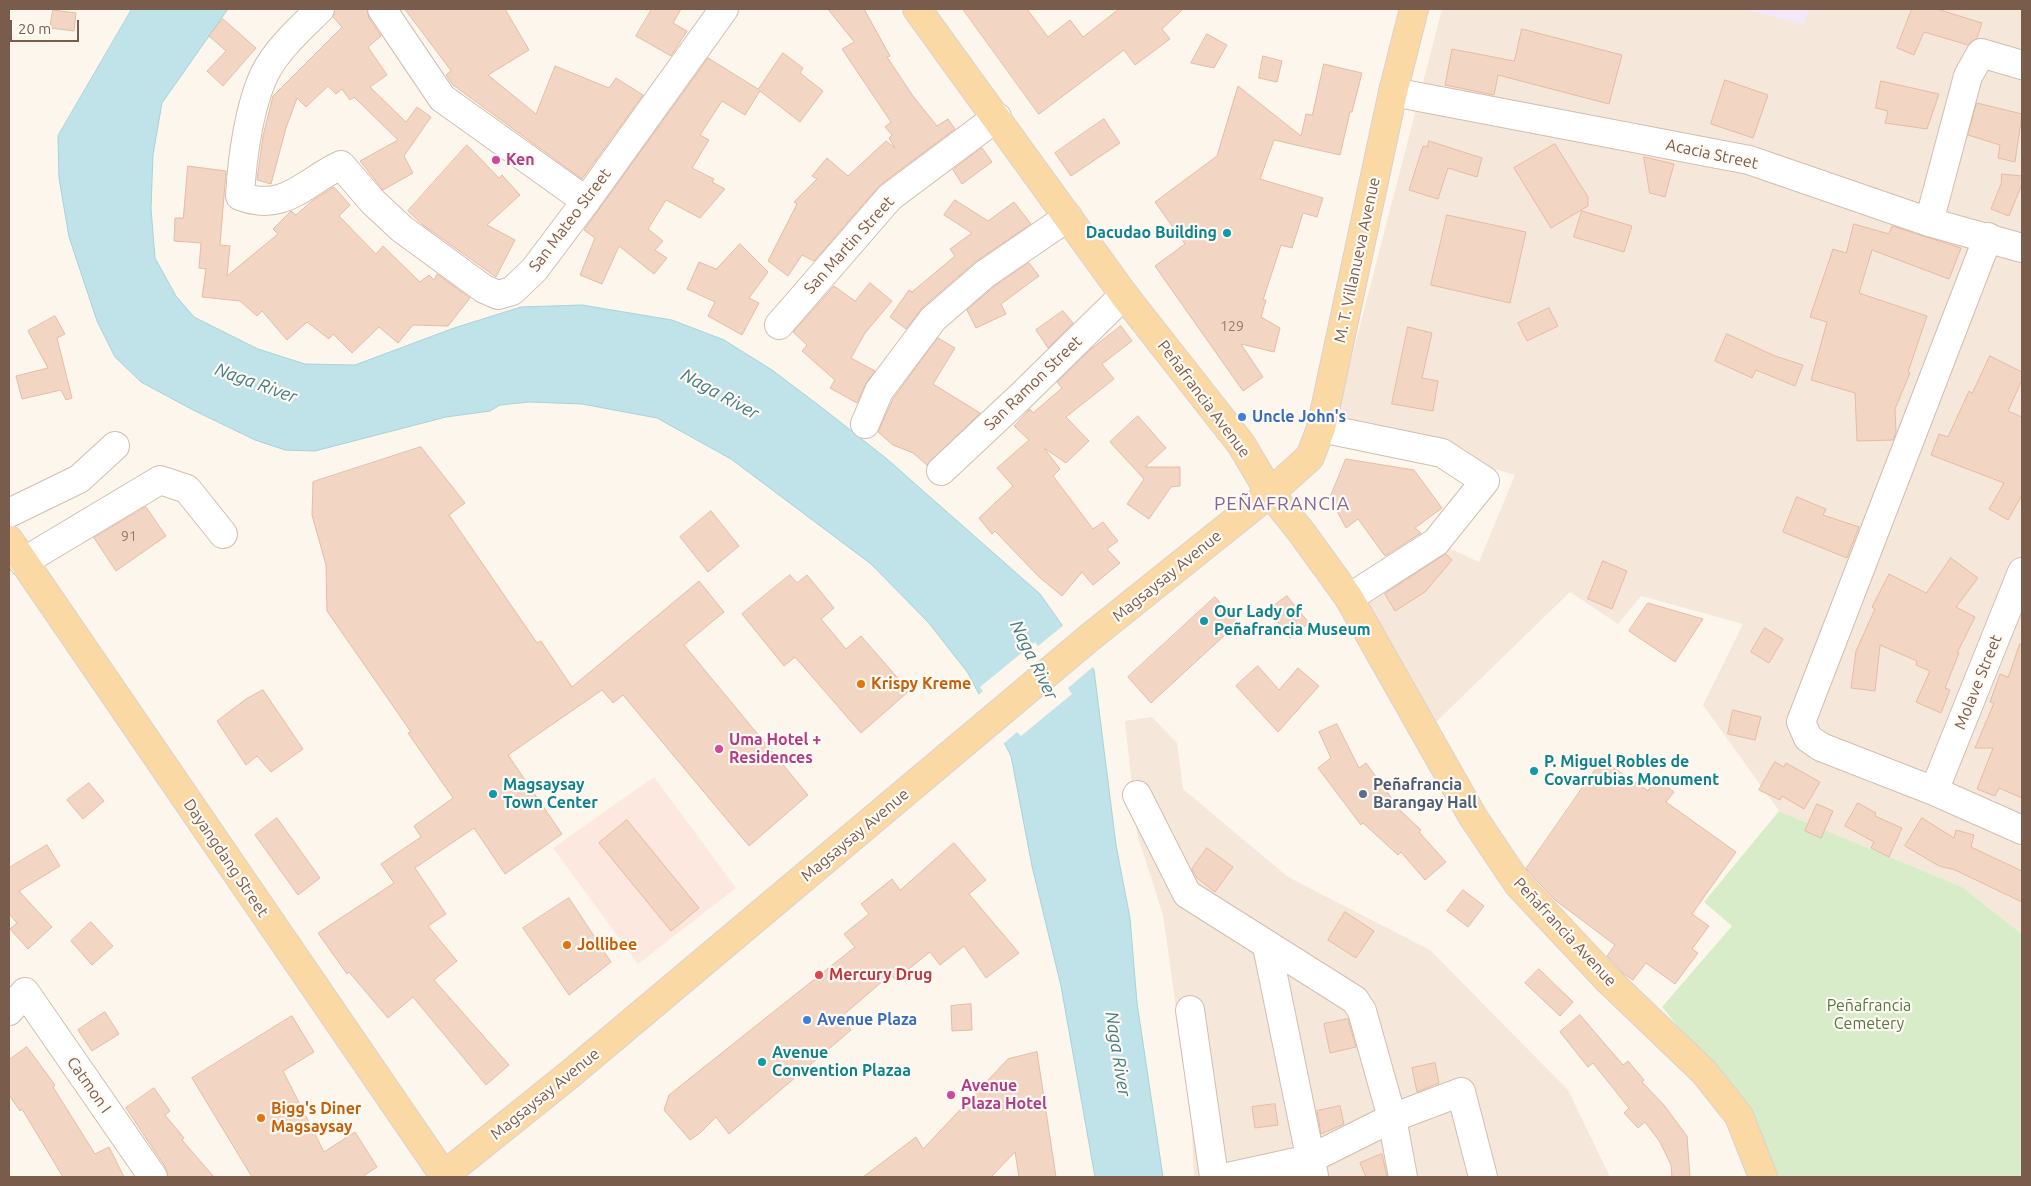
<!DOCTYPE html>
<meta charset="utf-8">
<style>
body{margin:0}
#map{position:relative;width:2031px;height:1186px;overflow:hidden;background:#fdf6ec;font-family:Ubuntu,sans-serif}
canvas{display:block}
.frame{position:absolute;inset:0;border:10px solid #7a5c4d;pointer-events:none}
.scale{position:absolute;left:10px;top:20px;width:69px;height:22px;box-sizing:border-box;border:2px solid #7a5c4d;border-top:0;padding-left:6px;font-size:15px;line-height:18px;white-space:nowrap;color:#7a5c4d;-webkit-text-stroke:4px #fffaf3;paint-order:stroke}
</style>
<div id="map">
<canvas width="2031" height="1186"></canvas>
<div class="frame"></div>
<div class="scale">20 m</div>
</div>
<script>
const ctx = document.querySelector('canvas').getContext('2d');
ctx.lineJoin = 'round';
function paint(path, color) { ctx.fillStyle = color; ctx.fill(path, 'evenodd'); }
function stroke(path, color, width, dash) { ctx.strokeStyle = color; ctx.lineWidth = width; ctx.lineCap = dash ? 'butt' : 'round'; ctx.setLineDash(dash || []); ctx.stroke(path); }
function label(font, color, halo, rows, align = 'center') {
  ctx.font = font + ' Ubuntu,sans-serif'; ctx.lineWidth = 4.5; ctx.setLineDash([]); ctx.textBaseline = 'middle'; ctx.strokeStyle = halo; ctx.fillStyle = color; for (const [text, x, y, turn = 0] of rows) {
    ctx.save(); ctx.translate(x, y); ctx.rotate((+turn || 0) * Math.PI / 180); ctx.textAlign = isNaN(turn) ? turn : align; if (halo) ctx.strokeText(text, 0, 0); ctx.fillText(text, 0, 0); ctx.restore();
  }
}
paint(new Path2D(`
 M1442,9H2022V934L1962,887L1779,811L1703,705L1743,624L1641,596L1618,624L1570,592L1436,722L1364,597L1436,542L1479,562L1515,475L1335,422Z
 M1152,717L1177,743L1183,789L1288,877L1430,950L1568,1090L1610,1177H1194L1191,1115L1163,915L1137,834L1125,721Z`), '#f5e8da');
paint(new Path2D(`
 M654,777L736,888L638,964L553,848Z`), '#fde8e0');
paint(new Path2D(`
 M1744,9H1809L1804,25Z`), '#f3e8fa');
paint(new Path2D(`
 M1779,811L1962,887L2022,934V1177H1772L1744,1106L1662,1007L1732,926L1704,902Z`), '#d8ecc9');
const water = new Path2D(`
 M132,9H228L162,103L153,155L151,208L155,258L176,296L194,317L258,349L305,364L355,365L454,328L521,307L582,305L672,320L724,340L772,370L825,410L887,459L1040,594L1094,670L1116,845L1130,918L1137,1003L1163,1177H1095L1061,986L1032,866L1011,756L968,673L928,622L871,564L731,459L657,418L582,404L529,402L500,405L490,411L446,417L315,451L285,450L255,440L195,411L141,382L115,357L97,321L69,237L59,178L58,136Z`);
paint(water, '#bfe3e8');
stroke(water, '#a5d3da', 1);
paint(new Path2D(`
 M1065,624L1094,666L1068,688L1072,694L1021,736L1017,732L1002,745L977,696L983,691L980,687L1035,642L1038,646Z`), '#fdf6ec');
const building = new Path2D(`
 M335,9H367L369,18L381,36L368,47L387,75L370,87L406,122L417,107L431,117L404,156L413,173L383,190L360,161L398,140L354,97L350,100L342,89L336,94L328,86L306,107L297,98L286,128L271,184L257,180L263,136L273,96L342,27L333,17Z
 M405,9H505L529,50L488,75L536,114L555,66L609,88L616,78L643,95L582,179L453,85L446,75L451,71Z
 M652,9H681L673,23L687,31L671,56L636,36Z
 M828,9H864L890,56L887,57L913,96L937,126L948,119L955,129L880,185L814,261L802,255L788,276L768,261L797,204L794,202L817,179L812,176L827,158L848,176L886,141L895,148L889,138L892,135L885,127L891,122L842,49L854,42Z
 M963,9H1027L1048,37L1070,20L1083,37L1119,9H1183L1162,29L1170,39L1135,65L1124,50L1039,114Z
 M1912,9H1937L1982,23L1977,38L1968,45L1924,32L1914,55L1897,48Z
 M53,10L76,13L74,31L50,28Z
 M223,19L256,48L223,86L207,71L226,51L209,36Z
 M1522,29L1622,55L1609,104L1498,75L1494,95L1445,85L1452,49L1514,61Z
 M1207,34L1227,45L1214,68L1191,63Z
 M783,53L803,68L800,73L823,91L800,122L760,91L745,115L722,101L700,135L709,140L692,168L714,179L712,182L725,189L700,218L666,200L648,229L663,241L655,250L667,258L654,274L619,246L602,284L580,275L595,238L584,230L708,58L758,89Z
 M1263,56L1282,61L1277,82L1259,78Z
 M1324,64L1362,73L1352,112H1350L1340,155L1274,140L1260,179L1323,198L1317,217L1303,213L1292,248L1281,245L1263,300H1266L1261,317L1280,328L1274,352L1241,344L1263,377L1243,391L1155,266L1185,244L1155,202L1217,156L1238,86L1301,136L1306,114L1312,115Z
 M1725,80L1768,95L1753,138L1711,124Z
 M1881,81L1939,94L1927,129L1885,123L1888,111L1876,108Z
 M1977,103L2022,114L2015,162L1998,158L2000,145L1968,135Z
 M1104,119L1120,143L1071,176L1055,153Z
 M1429,141L1482,158L1477,177L1448,168L1438,199L1409,190L1423,146L1427,147Z
 M1555,144L1588,197V206L1551,228L1514,168Z
 M467,145L499,178L502,175L520,195L487,225L515,240L496,277L423,225L408,211Z
 M982,148L992,162L962,184L953,170Z
 M1644,157L1674,164L1665,197L1650,193Z
 M188,166L226,171L220,245L230,246L227,276L278,234L273,229L291,211L296,215L313,200L334,187L350,205L339,216L376,254L383,246L420,282L429,275L434,280L437,274L470,298L448,326L413,325L398,343L379,327L352,353L333,334L329,339L307,322L287,340L262,311L257,316L240,301L202,297L206,269L199,268L201,243L174,241L175,218H183Z
 M2002,174L2022,176V184L2009,216L1991,209L2001,184Z
 M955,200L988,221L1014,202L1031,224L975,262L923,307L906,329L890,317L909,290L912,292L955,256L950,249L972,233L944,215Z
 M1582,211L1632,226L1624,252L1574,237Z
 M1447,215L1526,232L1510,303L1431,285Z
 M1854,224L1889,234L1892,226L1961,248L1949,279L1872,250L1859,293L1927,316L1908,372L1910,373L1895,409L1896,432L1893,440L1857,441L1855,393L1811,380L1827,322L1810,317L1833,249L1846,253Z
 M740,244L768,272L749,298L759,303L742,335L708,316L715,302L687,289L699,262L716,269Z
 M1029,263L1039,276L1001,304L1006,314L976,328L967,310L995,286Z
 M870,283L892,301L865,333L851,358L875,371L865,385L857,403L830,388L835,380L802,351L807,345L793,332L834,286L855,301Z
 M1549,308L1558,326L1527,341L1518,323Z
 M1063,311L1073,323L1048,348L1036,330Z
 M55,316L65,334L57,338L72,398L66,400L61,390L22,399L16,376L48,368L28,331Z
 M1121,326L1132,341L1102,364L1114,379L1066,417L1089,441L1066,463L1044,448L1060,469L1053,476L1093,529L1103,522L1118,541L1107,549L1120,563L1093,585L1082,572L1062,596L1039,577L995,531L992,534L979,518L1013,486L997,468L1029,440L1014,426L1030,409L1033,413L1062,388L1057,382L1091,349Z
 M1408,327L1432,333L1422,378L1438,381L1433,411L1392,404Z
 M1727,334L1775,356L1803,365L1795,386L1756,370L1752,378L1715,361Z
 M938,338L955,348L933,384L980,413L927,465L913,453L893,445L878,432L893,399Z
 M1990,356L2022,372V380L2008,411L2022,417V495L2008,520L1989,509L2004,483L1931,455L1939,434L1948,437L1969,391L1972,393Z
 M1138,416L1166,448L1145,467H1180V486L1171,487L1149,519L1127,504L1144,479L1110,442Z
 M421,447L465,503L449,515L537,643L541,641L572,687L699,581L724,612L684,645L808,795L749,846L623,695L613,703L602,690L508,755L562,834L505,874L474,828L415,868L446,914L428,926L457,961L434,980L509,1065L486,1085L413,997L388,1018L349,972L347,974L318,933L394,883L381,864L421,837L414,826L453,798L408,733L411,732L327,611L326,565L312,515L313,482Z
 M1346,459L1414,470L1442,508L1415,528L1421,533L1385,556L1358,519L1346,528L1330,498Z
 M1797,497L1826,509L1823,515L1859,527L1847,558L1783,532Z
 M146,507L166,536L116,571L94,538Z
 M711,511L739,546L708,572L680,537Z
 M1446,554L1452,560L1425,592L1395,611L1385,594Z
 M1951,558L1978,578L1956,607L1975,617L1957,653H1959L1945,688L1950,690L1941,713L1916,702L1930,671L1916,665L1917,661L1880,645L1875,691L1851,688L1856,651L1875,609L1872,607L1889,574L1926,593Z
 M1603,561L1627,571L1612,609L1588,599Z
 M790,575L797,583L807,575L834,608L821,619L846,649L861,636L909,691L861,733L795,657L784,666L742,614Z
 M1287,596L1309,623L1290,638L1268,610Z
 M1215,597L1238,623L1151,703L1128,677Z
 M1648,603L1703,619L1675,662L1629,631Z
 M1765,628L1783,639L1769,663L1751,652Z
 M2020,644L2022,645V798L1999,788L1995,796L1977,789L1993,748H1975L1994,703L1990,702L2000,674L2008,677Z
 M1258,666L1279,690L1298,668L1319,686L1278,732L1236,686Z
 M263,690L303,749L271,772L257,756L246,765L217,721L246,699Z
 M1733,710L1761,717L1755,740L1728,734Z
 M1337,724L1359,768L1366,763L1393,800L1391,802L1421,830L1419,832L1446,862L1425,880L1401,852L1398,855L1363,823L1361,825L1318,768L1331,758L1319,732Z
 M1602,760L1648,791L1657,779L1674,792L1666,802L1736,852L1692,914L1709,926L1692,949L1698,953L1675,984L1646,963L1633,980L1624,974L1607,956L1615,945L1555,900L1526,869Z
 M1775,762L1784,767L1786,763L1820,782L1804,809L1782,796L1780,800L1759,790Z
 M89,783L104,801L83,819L67,800Z
 M1858,803L1876,813L1875,816L1902,828L1889,857L1871,848L1874,842L1845,826Z
 M1817,804L1833,811L1821,838L1805,831Z
 M277,818L320,878L298,895L255,835Z
 M1922,818L1954,838L1956,830L1974,835L1971,847L2022,871V902L1955,870L1939,866L1905,846Z
 M627,820L699,908L671,931L599,843Z
 M954,843L986,880L969,894L1019,953L986,978L964,946L940,965L930,952L895,980L891,974L841,1017L851,1030L729,1134L716,1117L700,1133L690,1140L664,1110L669,1095L855,947L844,934L869,914L861,904L892,879L900,890Z
 M47,845L60,866L19,891L52,927L28,949L10,929L17,923L9,914V868Z
 M1207,848L1233,867L1215,892L1197,878L1192,869Z
 M1463,890L1484,906L1468,927L1447,911Z
 M569,898L611,962L569,995L523,928Z
 M1345,912L1374,931L1356,958L1328,940Z
 M91,922L113,946L92,965L71,941Z
 M1539,969L1573,1002L1560,1016L1525,983Z
 M971,1004L972,1030L952,1031L951,1006Z
 M105,1012L119,1034L92,1051L78,1030Z
 M1580,1015L1623,1065L1628,1061L1644,1080L1642,1082L1663,1104L1687,1136L1690,1177H1672L1671,1165L1660,1142L1645,1122L1638,1128L1624,1113L1629,1108L1593,1063L1588,1067L1560,1032Z
 M292,1016L314,1052L283,1071L324,1152L355,1132L377,1167L362,1177H252L192,1078Z
 M1348,1019L1356,1047L1330,1053L1324,1024Z
 M27,1047L55,1085L53,1087L95,1154L109,1147L124,1177H63L22,1109L20,1111L9,1095V1060Z
 M1037,1052L1056,1177H1019L1015,1152L991,1177H863L916,1137L923,1149L1008,1059Z
 M1435,1063L1439,1083L1417,1092L1412,1068Z
 M154,1088L170,1111L165,1115L184,1138L182,1140L214,1177H168L166,1168L126,1108Z
 M1275,1104L1278,1125L1255,1128L1252,1107Z
 M1340,1106L1344,1124L1321,1134L1317,1111Z
 M1382,1154L1387,1177H1366L1360,1163Z`);
paint(building, '#f3d5c3');
stroke(building, '#e6bba3', 1);
const minor = new Path2D(`
 M320,9C301,28 277,49 265,73C249,106 242,159 240,196C285,213 304,182 341,165L373,202L402,229L484,289L498,295L512,291L534,270L586,201L724,9
 M382,9L442,98L586,201
 M1393,92L1749,160L1929,222L2022,248
 M1929,222L1968,76L1981,53L2022,65
 M1988,237L1801,722L1808,738L1821,747L1934,791L2022,830
 M779,325L890,197L997,117
 M865,424L879,391L933,319L985,274L1068,217
 M1321,428L1442,453L1485,481L1436,542L1349,598
 M941,471L1020,397L1124,295
 M9,513L79,479L115,446
 M23,562L160,480L187,489L223,534
 M1934,791L2022,572
 M1137,795L1187,894L1355,1000L1362,1011L1392,1118L1403,1177
 M1267,946L1314,1176
 M1190,1010L1214,1177
 M9,1011L25,992L153,1177
 M1228,1177L1310,1159L1392,1118L1461,1092L1483,1177`);
const major = new Path2D(`
 M917,9L1124,295L1241,444L1270,493L1302,533L1349,598L1473,817L1518,884L1608,980L1704,1072L1739,1116L1763,1177
 M9,540L445,1177
 M442,1177L569,1075L1089,638L1270,493L1310,457L1321,428L1393,92L1414,9`);
stroke(minor, '#d1beb0', 30);
stroke(major, '#dad1cd', 30);
stroke(minor, '#fff', 28);
stroke(major, '#fbd9a5', 28);
for (const [x, y, r, color] of [
 [496,160,5,"#d1479c"],
 [1227,233,5,"#0f9aa8"],
 [1242,417,5,"#3f7fe0"],
 [1204,621,5,"#0f9aa8"],
 [861,684,5,"#e8710a"],
 [719,749,5,"#d1479c"],
 [1534,771,5,"#0f9aa8"],
 [493,794,5,"#0f9aa8"],
 [1363,794,5,"#5c6f8a"],
 [567,945,5,"#e8710a"],
 [819,975,5,"#e0444e"],
 [807,1020,5,"#3f7fe0"],
 [762,1062,5,"#0f9aa8"],
 [951,1095,5,"#d1479c"],
 [261,1118,5,"#e8710a"]
]) { const dot = new Path2D(); dot.arc(x, y, r, 0, 2 * Math.PI); ctx.fillStyle = color; ctx.fill(dot); stroke(dot, '#fffaf3', 2); }
label('14px', '#987a6a', null, [
 ["129",1232,326],
 ["91",129,536]
]);
label('16px', '#7a5c4d', '#fffaf3', [
 ["Acacia Street",1712,154,12],
 ["San Mateo Street",570,220,-53],
 ["San Martin Street",849,245,-48],
 ["M. T. Villanueva Avenue",1357,260,-78],
 ["San Ramon Street",1033,383,-44],
 ["Peñafrancia Avenue",1204,399,53],
 ["Magsaysay Avenue",1167,576,-39],
 ["Molave Street",1978,682,-68],
 ["Magsaysay Avenue",855,835,-40],
 ["Dayangdang Street",226,858,56],
 ["Peñafrancia Avenue",1565,932,47],
 ["Catmon I",89,1085,55],
 ["Magsaysay Avenue",545,1094,-39]
]);
label('bold 16px', '#b23c85', '#fffaf3', [
 ["Ken",506,160],
 ["Uma Hotel +",729,740],
 ["Residences",729,758],
 ["Avenue",961,1086],
 ["Plaza Hotel",961,1104]
], 'left');
label('bold 16px', '#0d838f', '#fffaf3', [
 ["Dacudao Building",1217,233,"right"],
 ["Our Lady of",1214,612],
 ["Peñafrancia Museum",1214,630],
 ["P. Miguel Robles de",1544,762],
 ["Covarrubias Monument",1544,780],
 ["Magsaysay",503,785],
 ["Town Center",503,803],
 ["Avenue",772,1053],
 ["Convention Plazaa",772,1071]
], 'left');
label('bold 16px', '#366cbe', '#fffaf3', [
 ["Uncle John's",1252,417],
 ["Avenue Plaza",817,1020]
], 'left');
label('bold 16px', '#c56008', '#fffaf3', [
 ["Krispy Kreme",871,684],
 ["Jollibee",577,945],
 ["Bigg's Diner",271,1109],
 ["Magsaysay",271,1127]
], 'left');
label('bold 16px', '#4e5e75', '#fffaf3', [
 ["Peñafrancia",1373,785],
 ["Barangay Hall",1373,803]
], 'left');
label('bold 16px', '#be3a42', '#fffaf3', [
 ["Mercury Drug",829,975]
], 'left');
label('16px', '#537a41', '#fffaf3', [
 ["Peñafrancia",1869,1006],
 ["Cemetery",1869,1024]
]);
label('italic 18px', '#437c86', '#fffaf3', [
 ["Naga River",256,383,20],
 ["Naga River",720,394,29],
 ["Naga River",1034,660,64],
 ["Naga River",1118,1054,81]
]);
ctx.letterSpacing = '1px';
label('19px', '#846695', '#fffaf3', [
 ["PEÑAFRANCIA",1282,504]
]);
ctx.letterSpacing = '0px';
</script>
